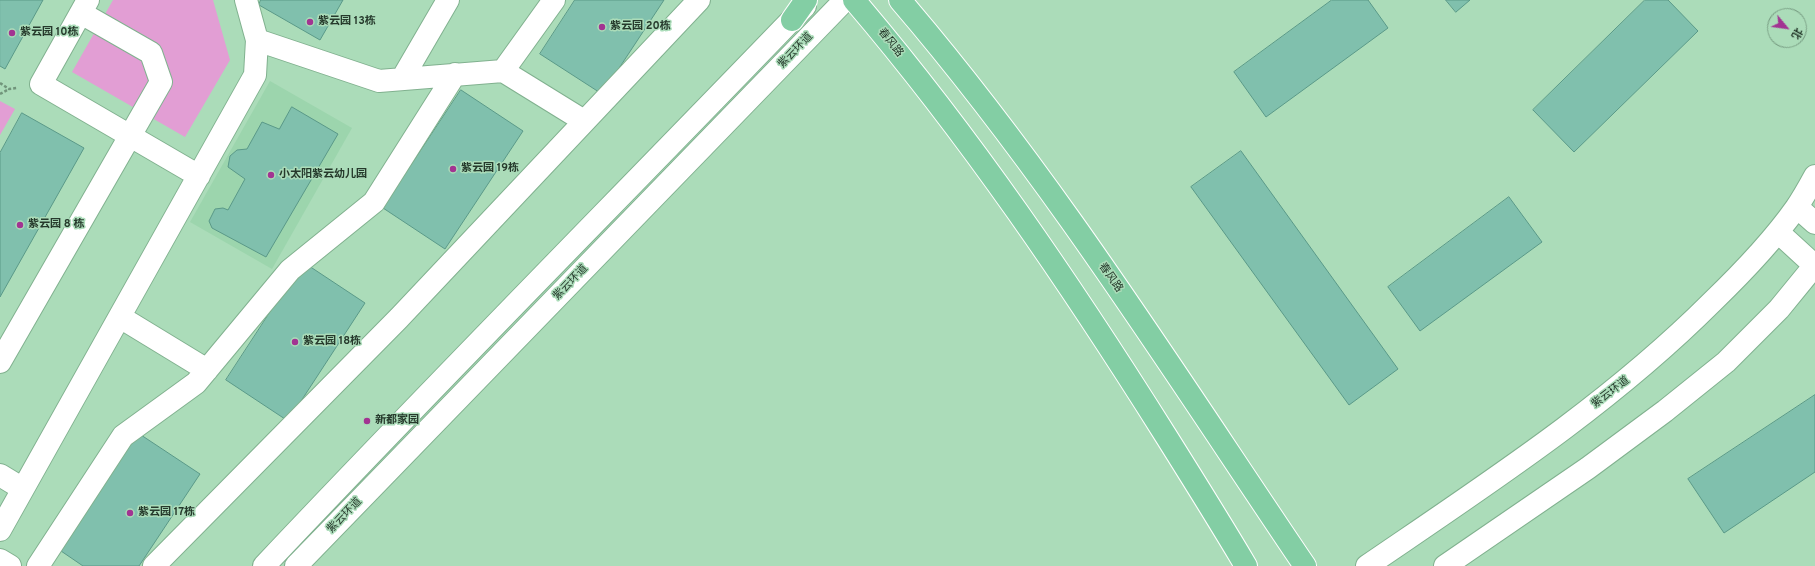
<!DOCTYPE html>
<meta charset="utf-8">
<style>
body{margin:0}
#map{position:relative;width:1815px;height:566px;overflow:hidden;background:#abdcb9;font-family:Overpass,"Noto Sans SC",sans-serif}
canvas{display:block}
.north{position:absolute;left:1767px;top:8px;width:40px;height:40px;box-sizing:border-box;background:#abdcb9;border:1px solid #769b81;border-radius:50%;rotate:119deg;font-size:11px;font-weight:700;line-height:16px;text-align:center;color:#263a2c}
.north::after{content:'';display:block;margin:auto;width:14px;height:18px;background:#a23492;clip-path:polygon(50% 0,100% 100%,50% 72%,0 100%)}
</style>
<div id="map">
<canvas width="1815" height="566"></canvas>
<div class="north">北</div>
</div>
<script>
const ctx = document.querySelector('canvas').getContext('2d');
ctx.lineJoin = 'round';
function paint(path, color) { ctx.fillStyle = color; ctx.fill(path, 'evenodd'); }
function stroke(path, color, width, dash) { ctx.strokeStyle = color; ctx.lineWidth = width; ctx.lineCap = dash ? 'butt' : 'round'; ctx.setLineDash(dash || []); ctx.stroke(path); }
function label(font, color, halo, rows, align = 'center') {
  ctx.font = font + ' Overpass,"Noto Sans SC",sans-serif'; ctx.lineWidth = 3; ctx.setLineDash([]); ctx.textBaseline = 'middle'; ctx.strokeStyle = halo; ctx.fillStyle = color; for (const [text, x, y, turn = 0] of rows) {
    ctx.save(); ctx.translate(x, y); ctx.rotate((+turn || 0) * Math.PI / 180); ctx.textAlign = isNaN(turn) ? turn : align; if (halo) ctx.strokeText(text, 0, 0); ctx.fillText(text, 0, 0); ctx.restore();
  }
}
paint(new Path2D(`
 M270,81L352,128L272,269L190,222Z`), '#9cd5ad');
paint(new Path2D(`
 M113,0H213L230,60L185,137L72,72Z
 M0,101L15,109L0,135Z`), '#e29ed4');
const building = new Path2D(`
 M0,0H43L5,69L0,66Z
 M261,0H343L320,40L259,5Z
 M575,0H664L602,94L540,54Z
 M1332,0H1368L1388,28L1266,117L1234,72Z
 M1446,0H1470L1456,12Z
 M1645,0H1668L1698,31L1574,152L1533,110Z
 M461,90L523,131L445,249L383,208Z
 M292,107L338,134L266,257L212,228L209,221L215,209L223,208L228,210L245,179L228,167L230,156L237,150L247,149L262,122L279,129Z
 M22,113L84,148L0,297V153Z
 M1241,151L1398,369L1349,405L1191,187Z
 M1509,197L1542,242L1420,331L1388,287Z
 M303,262L365,303L288,421L226,380Z
 M1815,395V472L1724,533L1688,479Z
 M138,433L200,474L139,566H83L61,551Z`);
paint(building, '#80c0ad');
stroke(building, '#5a9988', 1);
const minor = new Path2D(`
 M88,0L41,84L199,176
 M257,40L379,81L503,71L554,0
 M503,71L584,121
 M402,79L448,0
 M1797,207L1815,223
 M1778,232L1815,266
 M120,317L207,370
 M0,362L161,82L151,53L81,13
 M0,475L23,489
 M0,530L255,75L257,40L246,0
 M0,560L10,566
 M38,566L123,436L196,383L290,270L374,202L455,74
 M154,566L399,318L699,0
 M264,566C442,377 625,193 805,6
 M296,566L845,0
 M1367,566C1487,484 1609,405 1712,302C1742,273 1772,242 1796,208C1803,198 1809,187 1815,176
 M1445,566L1588,468L1665,411L1726,362L1779,309L1815,265`);
const major = new Path2D(`
 M854,0C970,136 1071,285 1166,436C1193,479 1220,522 1246,566
 M900,0C1051,176 1175,374 1305,566
 M792,20L806,0`);
stroke(minor, '#81b18f', 24);
stroke(major, '#fff', 24);
stroke(new Path2D(`
 M0,83L9,89L17,88
 M0,94L9,89`), '#71957b', 2.5, [3, 2]);
stroke(minor, '#fff', 22);
stroke(major, '#83cea4', 22);
for (const [x, y, r, color] of [
 [310,22,4,"#a23492"],
 [602,27,4,"#a23492"],
 [12,33,4,"#a23492"],
 [453,169,4,"#a23492"],
 [271,175,4,"#a23492"],
 [20,225,4,"#a23492"],
 [295,342,4,"#a23492"],
 [367,421,4,"#a23492"],
 [130,513,4,"#a23492"]
]) { const dot = new Path2D(); dot.arc(x, y, r, 0, 2 * Math.PI); ctx.fillStyle = color; ctx.fill(dot); stroke(dot, '#abdcb9', 1.5); }
label('bold 11px', '#263a2c', '#abdcb9', [
 ["紫云园 13栋",318,22],
 ["紫云园 20栋",610,27],
 ["紫云园 10栋",20,33],
 ["紫云园 19栋",461,169],
 ["小太阳紫云幼儿园",279,175],
 ["紫云园 8 栋",28,225],
 ["紫云园 18栋",303,342],
 ["新都家园",375,421],
 ["紫云园 17栋",138,513]
], 'left');
label('11px', '#263a2c', '#abdcb9', [
 ["春风路",890,43,51],
 ["紫云环道",796,51,-46],
 ["春风路",1110,278,55],
 ["紫云环道",571,283,-46],
 ["紫云环道",1611,393,-37],
 ["紫云环道",345,516,-46]
]);
</script>
